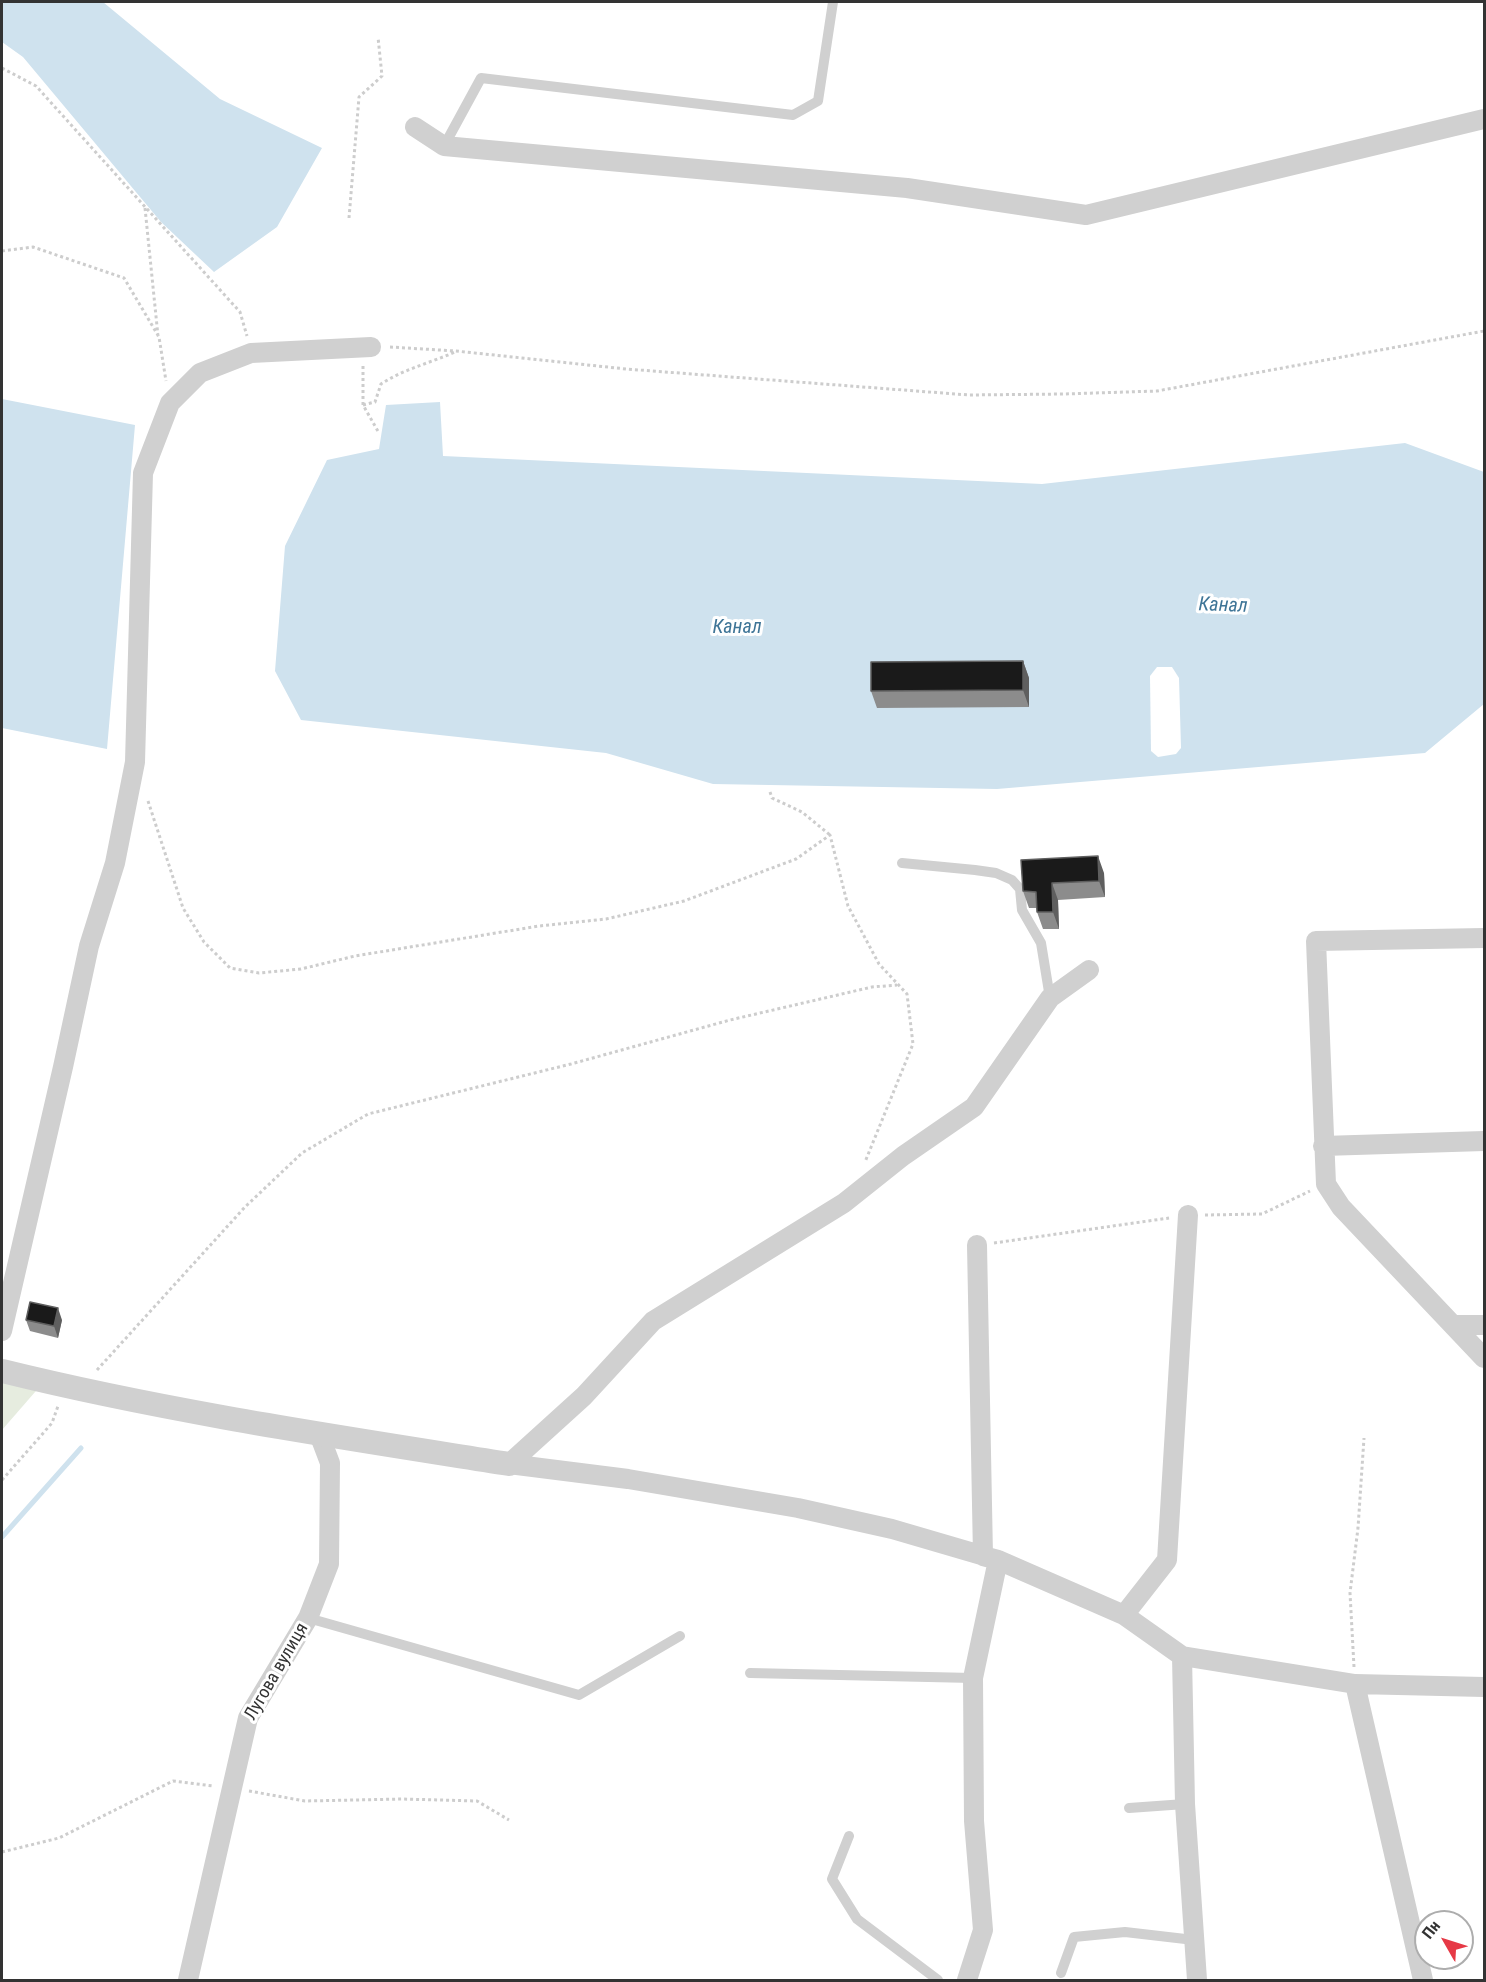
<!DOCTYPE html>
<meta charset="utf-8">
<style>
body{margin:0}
#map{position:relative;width:1486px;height:1982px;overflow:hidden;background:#fff;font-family:"Roboto Condensed",sans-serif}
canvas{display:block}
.frame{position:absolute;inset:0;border:3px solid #333;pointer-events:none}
.north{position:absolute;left:1414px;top:1910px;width:60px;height:60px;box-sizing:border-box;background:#fff;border:2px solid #adadad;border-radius:50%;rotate:309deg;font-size:16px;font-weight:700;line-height:24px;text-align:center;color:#333}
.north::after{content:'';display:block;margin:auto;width:21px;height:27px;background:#e63946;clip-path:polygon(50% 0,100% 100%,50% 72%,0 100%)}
</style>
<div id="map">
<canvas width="1486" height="1982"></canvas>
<div class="frame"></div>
<div class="north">Пн</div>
</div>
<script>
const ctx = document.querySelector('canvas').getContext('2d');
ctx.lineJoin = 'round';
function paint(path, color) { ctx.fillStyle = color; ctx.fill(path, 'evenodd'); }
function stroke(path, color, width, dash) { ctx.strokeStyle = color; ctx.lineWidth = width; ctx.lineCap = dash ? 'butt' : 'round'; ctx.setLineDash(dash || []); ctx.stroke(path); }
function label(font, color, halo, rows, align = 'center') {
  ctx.font = font + ' "Roboto Condensed",sans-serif'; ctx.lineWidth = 6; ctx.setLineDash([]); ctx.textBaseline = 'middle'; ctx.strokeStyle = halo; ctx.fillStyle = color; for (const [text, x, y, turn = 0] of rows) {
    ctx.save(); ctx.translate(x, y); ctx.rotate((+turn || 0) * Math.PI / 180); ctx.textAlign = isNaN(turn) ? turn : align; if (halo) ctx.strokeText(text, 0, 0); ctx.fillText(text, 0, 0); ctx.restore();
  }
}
paint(new Path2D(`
 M2,1376L42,1384L2,1430Z`), '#e6ecdf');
paint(new Path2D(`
 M2,2H103L220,99L322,148L277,227L214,272L161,222L23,57L2,42Z
 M2,399L135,425L107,749L2,728Z
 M440,402L443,456L1042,484L1405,443L1484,472V704L1425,753L997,789L713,784L606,753L301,720L275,671L285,546L327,460L379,449L386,405Z`), '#cfe2ee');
paint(new Path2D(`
 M1157,667H1172L1179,678L1181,748L1176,754L1158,757L1151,751L1150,676Z`), '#fff');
stroke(new Path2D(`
 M2,1537L81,1448`), '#cfe2ee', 5);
stroke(new Path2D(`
 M2,68L36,86L240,312L247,336
 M145,208L158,336
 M349,218L359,97L382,76L378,37
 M2,251L33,247L124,278L159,337L166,381
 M390,347L456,351L626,369L969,395L1064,394L1157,391L1484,331
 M363,366V405L379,433
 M363,405L375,402L381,384C404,369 430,363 455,352
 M770,792L772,798L802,812L830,835
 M148,801L183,908L204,942L230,968L259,973L301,969L355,956L539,926L606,919L684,901L796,859L830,835L848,906L879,964L907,994L913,1044L865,1162
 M1205,1215L1262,1214L1310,1191
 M994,1243L1169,1218
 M97,1370L245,1207L302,1153L368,1114L571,1064L730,1020L872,987L897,985
 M2,1480L52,1423L58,1406
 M1354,1667L1350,1593L1358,1528L1364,1438
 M249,1791L305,1801L402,1799L477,1801L509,1820
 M2,1852L59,1838L173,1781L213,1786`), '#cdcdcd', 3, [3, 3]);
stroke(new Path2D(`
 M444,146L481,78L793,115L818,101L833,2
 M902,863L975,870L996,873L1012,880L1020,889L1022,910L1041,943L1050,998
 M308,1618L579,1695L680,1636
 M750,1673L973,1678
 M1129,1808L1185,1804
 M849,1836L832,1879L857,1919L938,1980
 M1061,1973L1074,1937L1125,1932L1194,1940`), '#d0d0d0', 10);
stroke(new Path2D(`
 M415,127L444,146L907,188L1086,215L1484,119
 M1484,938L1316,941L1326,1184L1341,1207L1484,1358
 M1323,1146L1484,1141
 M1453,1325H1484
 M2,1331L63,1067L89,946L115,863L135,762L143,473L170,403L200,373L251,353L371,347
 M509,1464L628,1479L798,1508L892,1529L998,1560L1124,1615L1182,1656L1355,1684L1484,1687
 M509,1464L584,1396L653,1321L844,1203L903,1156L974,1107L1050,998L1089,970
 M1124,1615L1167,1560L1188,1215
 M1182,1656L1185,1804L1197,1980
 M1355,1684L1423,1980
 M188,1980L248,1718L308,1618L329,1564L330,1463L319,1434
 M967,1980L983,1930L974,1821L973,1678L998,1560L983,1556L977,1245`), '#d0d0d0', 20);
stroke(new Path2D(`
 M2,1371C168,1412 339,1437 509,1464`), '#d0d0d0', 24);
paint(new Path2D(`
 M1023,661L1029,678V707L877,708L871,691Z
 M1021,860L1104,873L1105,897L1058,900L1059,929H1043L1037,912V908H1029L1023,891Z
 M26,1320H62L58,1338L30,1331Z`), '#8c8c8c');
paint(new Path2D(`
 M1023,661L1029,678V707L1023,690Z
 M1098,856L1104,873L1105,897L1099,881Z
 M1052,883L1058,900L1059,929L1053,912Z
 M58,1308L62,1320L58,1338L54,1326Z`), '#5f5f5f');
const building = new Path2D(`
 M1023,661V690L871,691V662Z
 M1098,856L1099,881L1052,883L1053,912H1037L1036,892L1023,891L1021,860Z
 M30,1302L58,1308L54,1326L26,1320Z`);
paint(building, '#1a1a1a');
stroke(building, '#5f5f5f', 1.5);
label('18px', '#333', '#fff', [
 ["Лугова вулиця",277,1672,-60]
]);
label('italic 20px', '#3f7597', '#fff', [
 ["Канал",1223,606,2],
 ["Канал",737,628]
]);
</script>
